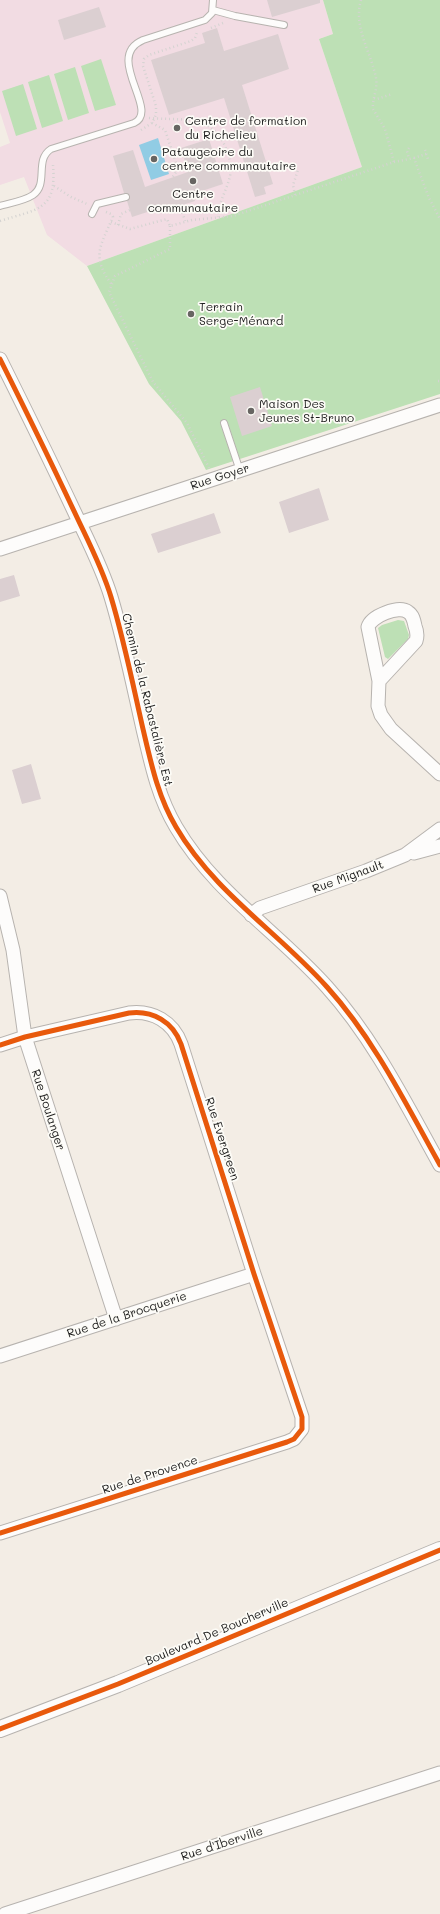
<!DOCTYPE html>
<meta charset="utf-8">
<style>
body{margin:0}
canvas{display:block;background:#f3ede5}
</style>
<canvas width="440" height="1914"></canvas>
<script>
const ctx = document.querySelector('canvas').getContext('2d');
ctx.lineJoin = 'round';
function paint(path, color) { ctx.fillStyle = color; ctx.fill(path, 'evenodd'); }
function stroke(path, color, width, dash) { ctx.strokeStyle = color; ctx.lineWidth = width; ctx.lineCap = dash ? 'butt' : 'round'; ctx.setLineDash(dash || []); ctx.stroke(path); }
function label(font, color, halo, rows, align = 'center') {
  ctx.font = font + ' Mali,sans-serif'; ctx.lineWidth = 3.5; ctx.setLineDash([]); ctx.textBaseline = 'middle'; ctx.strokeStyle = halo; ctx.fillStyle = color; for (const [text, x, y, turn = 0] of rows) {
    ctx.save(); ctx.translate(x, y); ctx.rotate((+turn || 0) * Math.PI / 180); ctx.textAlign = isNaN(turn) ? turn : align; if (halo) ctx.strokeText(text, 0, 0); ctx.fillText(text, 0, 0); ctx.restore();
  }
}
paint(new Path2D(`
 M0,0H323L333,34L319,39L362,167L87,266L47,235L24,177L0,185V147L10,143L0,112Z`), '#f2dce3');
paint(new Path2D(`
 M323,0H440V394L206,470L181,421L149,384L87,266L362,167L319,39L333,34Z
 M101,59L116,105L95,111L81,66Z
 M75,67L89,113L68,120L54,74Z
 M49,75L63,121L42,128L28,82Z
 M23,84L37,129L16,136L2,91Z
 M398,620L404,621L409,635L408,639L388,659L385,657L378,628L382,625Z`), '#bde0b5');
paint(new Path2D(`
 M158,138L169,174L151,180L139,145Z`), '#91cce4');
paint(new Path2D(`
 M267,0H320V3L272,17Z
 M99,7L106,27L64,40L58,20Z
 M217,28L224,51L278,34L289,69L242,85L273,184L264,187L266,194L255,197L224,98L169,115L151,60L205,43L202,33Z
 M209,139L223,184L193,194L195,201L173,208L172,204L132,217L127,201L130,199V196L124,193L113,156L133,150L145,187L188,172L181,148Z
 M260,387L272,426L242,436L230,397Z
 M319,488L329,520L289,533L279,502Z
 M214,513L221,533L158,553L151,534Z
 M14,575L20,596L0,602V579Z
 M31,764L41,799L22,804L12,770Z`), '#dbcfd1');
const service = new Path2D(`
 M213,10L235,16L284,25
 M0,206C10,203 24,201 33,195C49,184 34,160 51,149L134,123C161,111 103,57 143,40L205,20L212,13L213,0
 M92,214L97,204L126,197
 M224,423L240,471`);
const minor = new Path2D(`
 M0,359C25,409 50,460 74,511C87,539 102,567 111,597C124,640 133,685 143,729C151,763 158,797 176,827C214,892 278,932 327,987C374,1039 406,1104 440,1165
 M0,549L440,405
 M379,681L416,641C418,635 417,631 415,626C414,621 413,615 408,612C399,605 371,616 368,627L379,681L378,706L381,715L391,729L440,774
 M414,853L440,846
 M0,896L13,950L25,1037L116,1319
 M251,915L260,908L366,871L405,855L440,829
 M0,1045L25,1037L129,1013C153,1010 173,1022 181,1044L254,1274L302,1417V1429L294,1439L287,1442L0,1533
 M0,1356L254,1274
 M5,1914L440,1773`);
const tertiary = new Path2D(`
 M0,1729L118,1684L440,1550`);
stroke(service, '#b7b3af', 8);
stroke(minor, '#b7b3af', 15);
stroke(tertiary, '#b7b3af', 18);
stroke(new Path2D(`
 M361,0C353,27 371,52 376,78C378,90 372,98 373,109L385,129L394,162
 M211,28L223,23
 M374,98L377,99L392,94
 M149,118C180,121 210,113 225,146C229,156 232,165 230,176C227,190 218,203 218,217
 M152,123L165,130L178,169L172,178
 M141,130L152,123L156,115V106L143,66L144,59L149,55L191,41L195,38L197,32
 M409,148L407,151L409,159
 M425,150L428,159
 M414,158L429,153
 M54,186L71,197L87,204
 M295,195L293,185L298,170
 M180,205L185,221
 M106,212L111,214L113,217C100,247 91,256 112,285
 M0,221C37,209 57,211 53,165
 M111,222L130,229L167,219L170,226L192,220L233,216L394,162L414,158L429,198L440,219
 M118,225L121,214L130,210
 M170,226V249L115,276L109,292L153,382L187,423L209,468
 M438,381H440`), '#d4d3d1', 2.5, [1, 3]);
stroke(service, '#fdfcfb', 6);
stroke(minor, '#fdfcfb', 13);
stroke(tertiary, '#fdfcfb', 16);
stroke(new Path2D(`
 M0,359C25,409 50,460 74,511C87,539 102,567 111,597C124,640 133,685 143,729C151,763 158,797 176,827C214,892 278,932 327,987C374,1039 406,1104 440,1165
 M0,1045L25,1037L129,1013C153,1010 173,1022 181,1044L254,1274L302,1417V1429L294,1439L287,1442L0,1533
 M0,1729L118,1684L440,1550`), '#e8590c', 5);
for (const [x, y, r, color] of [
 [177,128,4,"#676562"],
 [154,159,4,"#676562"],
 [193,181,4,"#676562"],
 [191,314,4,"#676562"],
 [251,411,4,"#676562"]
]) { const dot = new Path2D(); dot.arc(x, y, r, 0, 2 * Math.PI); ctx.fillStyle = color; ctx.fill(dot); stroke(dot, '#fdfcf7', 1.5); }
label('12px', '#1c1c1c', '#fdfcf7', [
 ["Centre de formation",185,121],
 ["du Richelieu",185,135],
 ["Pataugeoire du",162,152],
 ["centre communautaire",162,166],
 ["Centre",193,194,"center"],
 ["communautaire",193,208,"center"],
 ["Terrain",199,307],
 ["Serge-Ménard",199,321],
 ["Maison Des",259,404],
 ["Jeunes St-Bruno",259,418]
], 'left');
label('12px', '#1c1c1c', '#fdfcf7', [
 ["Rue Goyer",220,477,-18],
 ["Chemin de la Rabastalière Est",147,700,76],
 ["Rue Mignault",348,877,-20],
 ["Rue Boulanger",48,1110,72],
 ["Rue Evergreen",222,1139,72],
 ["Rue de la Brocquerie",127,1315,-18],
 ["Rue de Provence",150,1475,-18],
 ["Boulevard De Boucherville",217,1632,-23],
 ["Rue d'Iberville",222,1844,-18]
]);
</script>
